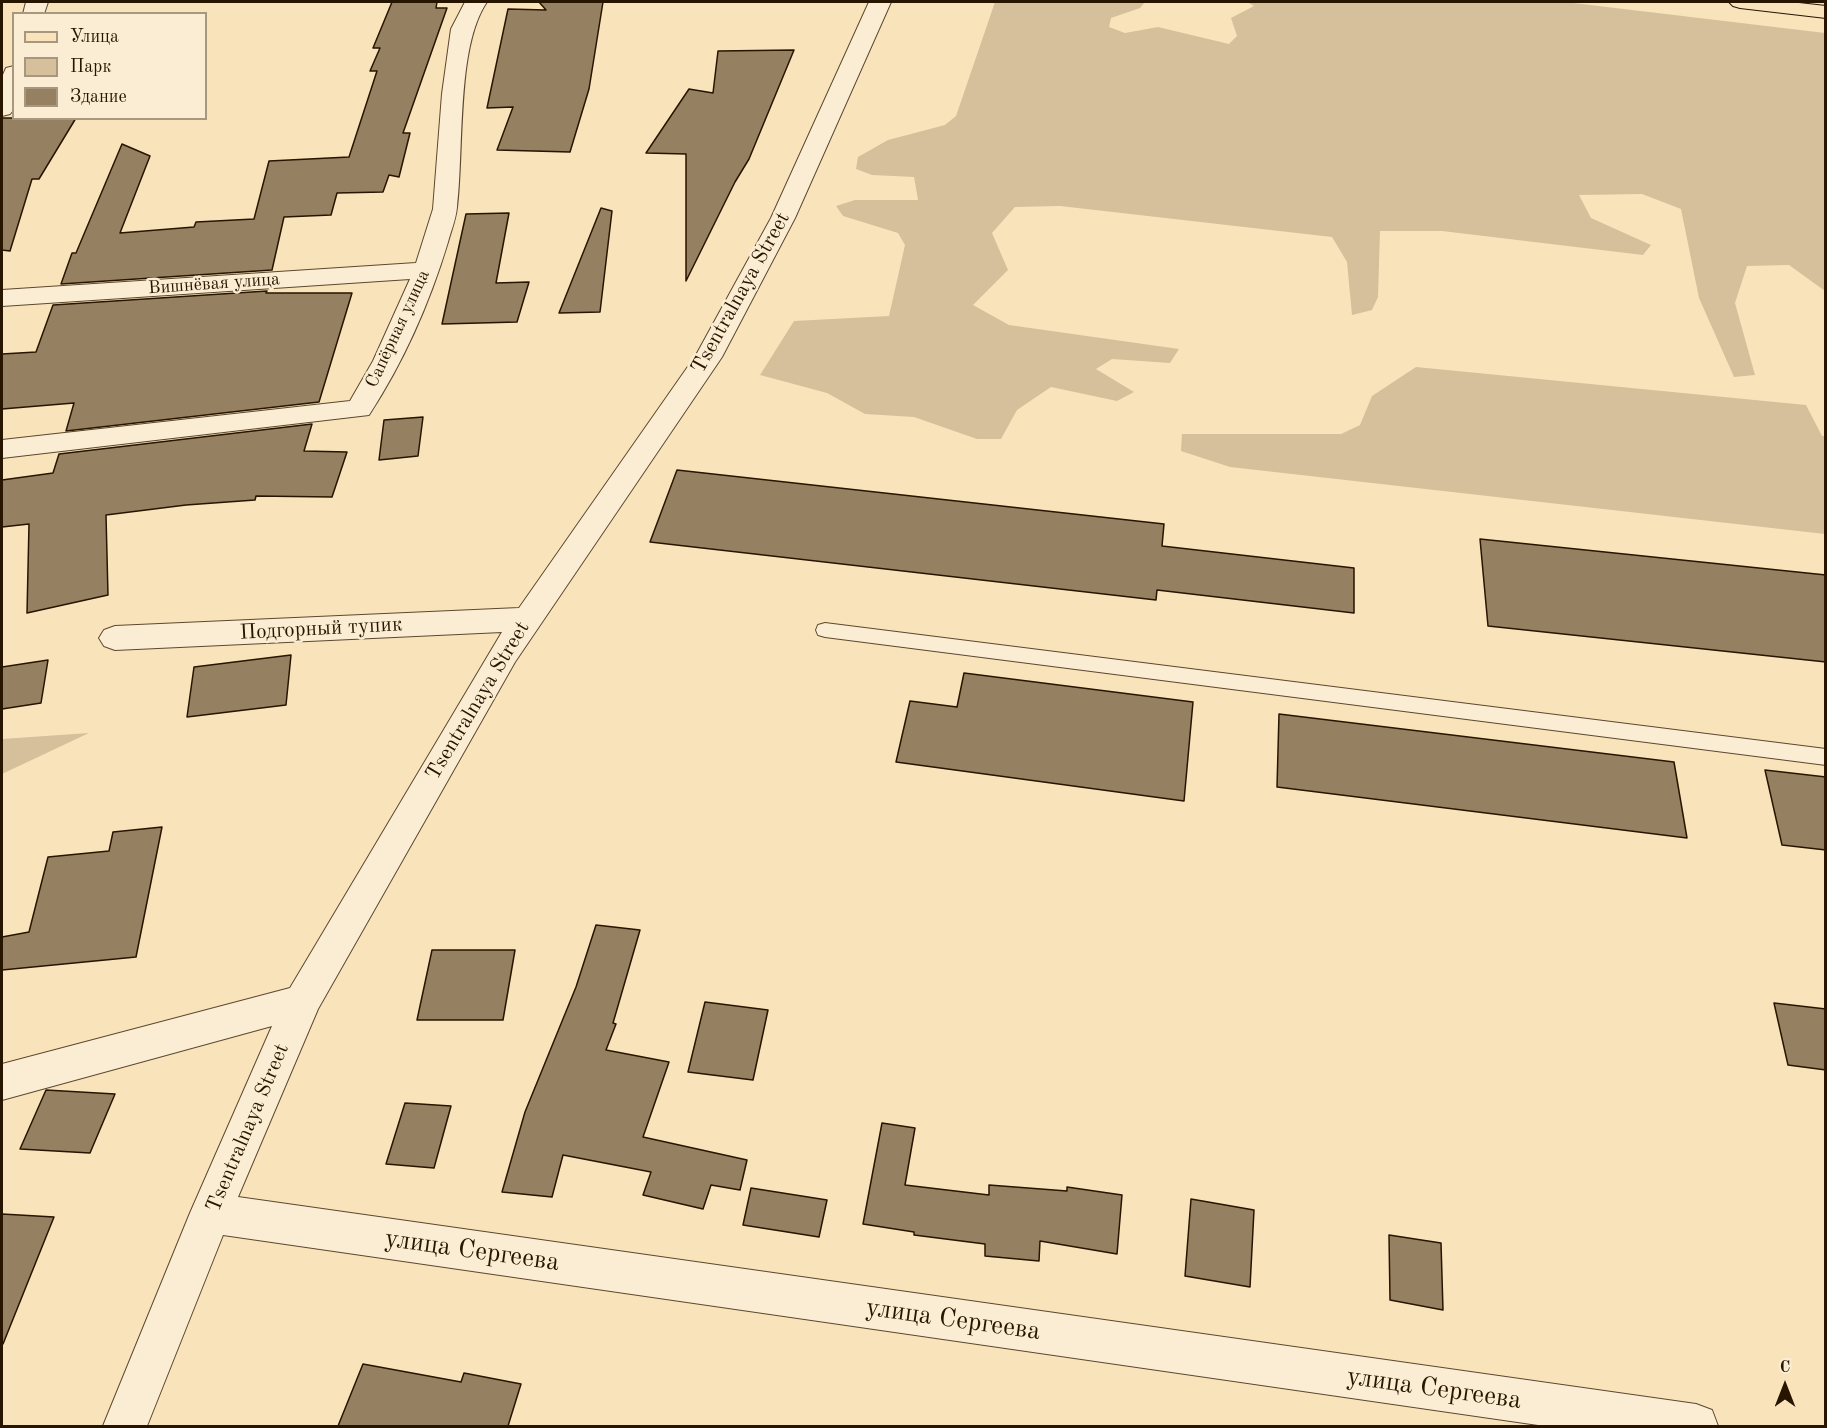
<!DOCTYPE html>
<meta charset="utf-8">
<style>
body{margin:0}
#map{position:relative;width:1827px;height:1428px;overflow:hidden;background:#f9e3bb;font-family:"Old Standard TT",serif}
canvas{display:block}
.frame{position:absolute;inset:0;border:3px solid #281500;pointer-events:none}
.legend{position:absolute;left:12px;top:12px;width:195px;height:108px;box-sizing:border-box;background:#fbedd3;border:2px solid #a7977f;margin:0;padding:8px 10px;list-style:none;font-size:18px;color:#281500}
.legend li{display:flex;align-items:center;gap:12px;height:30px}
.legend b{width:30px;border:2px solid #a7977f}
.north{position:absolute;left:1755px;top:1356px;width:60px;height:60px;-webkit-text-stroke:4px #fbedd3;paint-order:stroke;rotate:0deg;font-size:16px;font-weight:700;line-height:24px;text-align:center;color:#281500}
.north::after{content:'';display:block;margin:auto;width:21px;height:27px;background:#281500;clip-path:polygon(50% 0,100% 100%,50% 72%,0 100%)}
</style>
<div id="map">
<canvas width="1827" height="1428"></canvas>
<div class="frame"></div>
<ul class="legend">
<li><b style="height:8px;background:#f9e3bb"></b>Улица</li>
<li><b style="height:16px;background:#d5c09b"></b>Парк</li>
<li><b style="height:16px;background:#958061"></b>Здание</li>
</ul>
<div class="north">С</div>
</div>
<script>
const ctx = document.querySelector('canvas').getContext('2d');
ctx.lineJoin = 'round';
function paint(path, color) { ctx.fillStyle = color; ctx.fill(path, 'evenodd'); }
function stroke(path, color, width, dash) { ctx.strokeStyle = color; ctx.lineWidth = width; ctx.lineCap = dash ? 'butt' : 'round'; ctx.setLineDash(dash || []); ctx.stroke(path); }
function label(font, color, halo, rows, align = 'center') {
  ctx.font = font + ' "Old Standard TT",serif'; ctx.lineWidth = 5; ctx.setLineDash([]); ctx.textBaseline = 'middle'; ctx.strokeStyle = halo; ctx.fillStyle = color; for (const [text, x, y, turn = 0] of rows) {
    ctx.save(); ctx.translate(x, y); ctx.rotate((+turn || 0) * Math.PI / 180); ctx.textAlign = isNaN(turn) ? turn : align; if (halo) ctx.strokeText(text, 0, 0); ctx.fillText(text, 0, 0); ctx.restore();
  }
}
paint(new Path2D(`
 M995,2H1145L1140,8L1111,18L1109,27L1125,33L1158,27L1229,44L1237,36L1231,18L1254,6L1247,2H1565L1825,33V291L1789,265L1747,266L1735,303L1755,375L1734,377L1699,298L1681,209L1642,194L1579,195L1591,218L1651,245L1643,255L1442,231H1380L1378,297L1372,310L1352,315L1347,262L1332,237L1060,206L1015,207L992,233L1008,270L973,305L1009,325L1179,349L1170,363L1112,359L1096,369L1134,392L1117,401L1051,387L1017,410L1001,439H977L914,417L865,414L827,393L760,375L794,321L889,316L905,245L898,233L843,216L836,206L855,200H918L914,177L872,175L856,169L858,157L888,140L945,125L956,116Z
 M1416,367L1806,405L1822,436H1825V534L1230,467L1181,451L1182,434H1341L1360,425L1372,396Z
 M89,733L2,774V739Z`), '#d5c09b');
const building = new Path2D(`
 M392,2H437L436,8H447L403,133H410L399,177L389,175L383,192L337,193L331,215L284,217L272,270L61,284L72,253H76L122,144L150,156L120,233L194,227L196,222L254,219L269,161L349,157L377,71H370L380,48H373Z
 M539,2H603L589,89L570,152L497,150L513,107L487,108L508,9L546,10Z
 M794,50L749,159L735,182L686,281V154L646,153L689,89L713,93L718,51Z
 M2,118H76L39,179H32L10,251L2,250Z
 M601,208L612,211L600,312L559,313Z
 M509,213L496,283L529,282L517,322L442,324L466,214Z
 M267,291L266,293H352L319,402L66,431L74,403L2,409V354L36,352L53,305Z
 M423,417L418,456L379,460L384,420Z
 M312,424L304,451L347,452L332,497L256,496L255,500L186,505L106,515L108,595L27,613L29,524L2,527V480L53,473L59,454Z
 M677,470L1164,524L1162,546L1354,568V613L1157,590L1156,600L650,542Z
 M1480,539L1826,575V662L1488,626Z
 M291,655L286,705L187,717L194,667Z
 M48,660L41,703L2,709V667Z
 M964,673L1193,702L1184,801L896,762L910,701L957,707Z
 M1279,714L1674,762L1687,838L1277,787Z
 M1765,770L1826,777V850L1782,845Z
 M162,827L136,957L2,970V937L29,932L48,857L109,851L113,832Z
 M596,925L640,930L613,1023L616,1024L606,1050L669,1062L643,1137L747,1160L740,1190L711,1185L703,1209L643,1195L651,1172L563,1155L552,1197L502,1192L525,1112L576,987Z
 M432,950H515L503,1020H417Z
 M705,1002L768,1010L753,1080L688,1072Z
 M1774,1003L1826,1009V1070L1788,1065Z
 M46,1090L115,1094L90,1153L20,1149Z
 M405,1103L451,1106L434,1168L386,1164Z
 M882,1123L915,1128L905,1185L989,1195V1185L1067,1191V1187L1122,1195L1117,1254L1040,1241L1039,1261L985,1256V1244L914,1235V1232L863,1224Z
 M751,1188L827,1200L819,1237L743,1225Z
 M1191,1199L1254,1210L1250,1287L1185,1276Z
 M2,1214L54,1217L3,1344L2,1343Z
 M1389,1235L1441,1243L1443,1310L1390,1300Z
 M363,1364L461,1382L464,1373L521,1384L508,1426H338Z`);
paint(building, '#958061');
stroke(building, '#281500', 1.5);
const service = new Path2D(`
 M825,623L1826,749V765L825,637L818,635L816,630L818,625Z`);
const minor = new Path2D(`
 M26,2H48L44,14H23Z
 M465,2H487C456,46 464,152 457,207C456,219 451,231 448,242C430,302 403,363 369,415L2,458V440L350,401L373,361L410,279L2,306V290L416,263L433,209L442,94L451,29Z
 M869,2H891L795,218L722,357L515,662L318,1009L238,1197L1696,1404L1712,1410L1718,1426H1545L223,1235L147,1426H103L190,1213L272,1026L2,1100V1064L290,988L502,632L115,650L104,646L99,638L104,630L115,626L519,608L696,355L771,218Z
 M14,66V109L10,114L2,116V77L6,68Z`);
const primary = new Path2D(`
 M1729,2H1790L1826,6V18L1740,8L1733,6Z`);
stroke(service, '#5c482f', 2);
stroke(minor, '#5c482f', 2);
stroke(primary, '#281500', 2);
paint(service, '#fbedd3');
paint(minor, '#fbedd3');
paint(primary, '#f9e3bb');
label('18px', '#281500', '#fbedd3', [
 ["Вишнёвая улица",214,284,-4],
 ["Сапёрная улица",398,329,-65]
]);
label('21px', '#281500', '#fbedd3', [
 ["Tsentralnaya Street",741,293,-61],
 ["Подгорный тупик",321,629,-3],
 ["Tsentralnaya Street",478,701,-59],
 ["Tsentralnaya Street",248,1128,-67]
]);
label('26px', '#281500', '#fbedd3', [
 ["улица Сергеева",472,1251,8],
 ["улица Сергеева",953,1320,8],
 ["улица Сергеева",1434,1389,8]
]);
</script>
